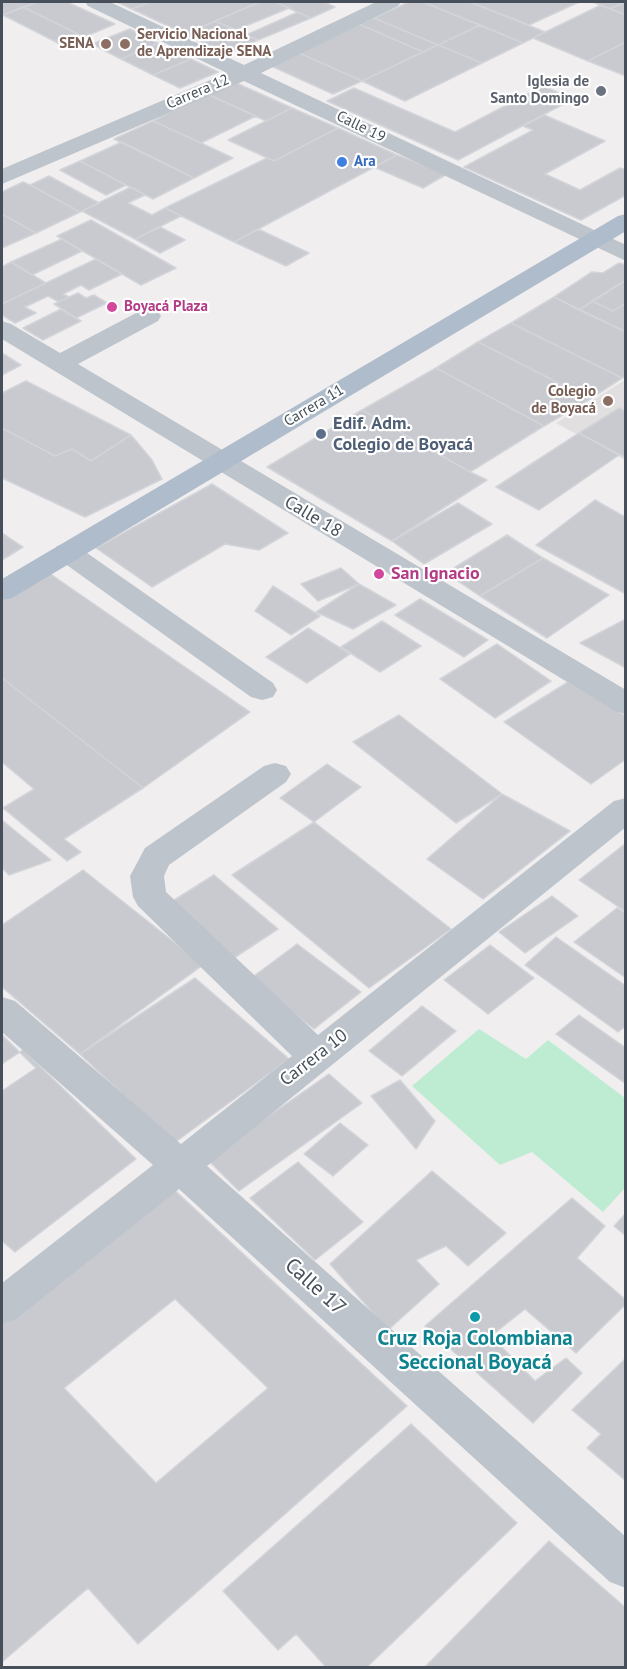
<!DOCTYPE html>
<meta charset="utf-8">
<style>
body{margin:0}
#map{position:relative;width:627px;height:1669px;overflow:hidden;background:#f0eeee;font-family:"PT Sans",sans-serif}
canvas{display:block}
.frame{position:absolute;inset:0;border:3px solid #47505a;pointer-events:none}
</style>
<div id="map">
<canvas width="627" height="1669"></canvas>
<div class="frame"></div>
</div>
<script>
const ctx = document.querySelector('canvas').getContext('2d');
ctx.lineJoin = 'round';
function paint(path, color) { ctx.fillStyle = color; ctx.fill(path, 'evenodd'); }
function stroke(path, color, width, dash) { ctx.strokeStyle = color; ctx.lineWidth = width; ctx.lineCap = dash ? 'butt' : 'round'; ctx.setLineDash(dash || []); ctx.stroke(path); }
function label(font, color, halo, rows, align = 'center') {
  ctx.font = font + ' "PT Sans",sans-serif'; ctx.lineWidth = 4.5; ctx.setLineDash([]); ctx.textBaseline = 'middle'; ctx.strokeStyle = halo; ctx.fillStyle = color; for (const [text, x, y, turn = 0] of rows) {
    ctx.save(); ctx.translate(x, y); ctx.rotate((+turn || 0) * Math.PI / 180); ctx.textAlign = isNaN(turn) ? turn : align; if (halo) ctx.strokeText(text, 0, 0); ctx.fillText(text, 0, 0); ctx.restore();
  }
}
paint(new Path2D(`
 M625,380V460L556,423Z`), '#e1dfdf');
paint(new Path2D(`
 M479,1029L526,1059L548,1040L625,1098V1188L603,1212L532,1152L500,1165L412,1086Z`), '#beecd2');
const building = new Path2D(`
 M2,2H38L3,15Z
 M38,2H67L115,24L84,37L23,7Z
 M117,2H150L132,9Z
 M150,2H260L185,34L132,9Z
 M260,2H275L289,8L236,30L215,21Z
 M275,2H324L335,7L311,18Z
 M409,2H423L480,25L438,45L374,18Z
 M423,2H470L545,32L523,43Z
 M470,2H579L529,25Z
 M593,2H624L610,9Z
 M624,2L626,15L610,9Z
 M601,5L626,15V42L588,61L533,38Z
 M23,7L84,37L64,46L3,15Z
 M298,12L311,18L258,40L246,35Z
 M374,18L438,45L423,52L359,24Z
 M215,21L246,35L258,40L227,54L185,34Z
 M359,24L423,52L362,81L297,52Z
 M480,25L523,43L482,63L438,45Z
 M130,29L158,43L121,59L92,44Z
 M626,42V76L588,61Z
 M158,43L191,59L153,75L121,59Z
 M438,45L482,63L405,101L362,81Z
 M297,52L362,81L333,94L269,65Z
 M191,59L218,72L180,88L153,75Z
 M234,82L292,108L266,121L207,94Z
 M543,86L573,99L458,160L327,101L354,88L455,132Z
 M207,94L256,116L201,143L153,121Z
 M292,108L338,128L274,161L228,140Z
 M544,115L605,141L545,174L580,190L620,168L626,170V195L581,220L464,167L533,130L523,126Z
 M153,121L201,143L233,158L194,178L114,139Z
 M338,128L397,155L234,242L165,208L267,158L274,161Z
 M122,142L194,178L153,199L80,161Z
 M397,155L447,174L423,188L374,167Z
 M80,161L126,185L106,195L60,170Z
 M49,176L99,203L80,212L30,185Z
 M23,182L30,185L80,212L36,233L2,214V192Z
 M131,187L145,195L128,203L152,215L165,208L181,216L135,239L82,211Z
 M2,214L36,233L2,248Z
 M91,220L176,268L141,285L57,236Z
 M160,227L185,240L160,253L135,239Z
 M258,229L309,253L286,266L234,242Z
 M62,239L82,251L32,275L11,262Z
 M96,259L122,274L89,290L81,285L63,294L69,297L59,302L48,296L25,307L36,313L15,323L2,315V304Z
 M11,262L46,283L2,304V267Z
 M619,263L626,265V280L579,310L554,297L592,272L603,273Z
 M626,280V303L613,311L592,301Z
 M78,293L86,298L94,295L107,303L76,318L54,304Z
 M554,297L626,332V376L622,378L511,323Z
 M592,301L613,311L626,303V332L579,310Z
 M61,309L81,321L43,340L23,328Z
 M511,323L622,378L590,399L478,342Z
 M478,342L590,399L544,426L436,368Z
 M2,353L21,365L2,375Z
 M436,368L544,426L470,472L362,410Z
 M26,381L131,435L91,461L72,449L55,456L2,428V393Z
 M619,408L626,411V458L579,433Z
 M362,410L470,472L487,480L392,541L267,467Z
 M2,428L55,456L72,449L91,461L131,435L152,460L162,479L85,517L2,478Z
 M579,433L619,455L539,510L496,487Z
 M212,484L288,533L259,550L225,544L152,587L96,548Z
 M595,500L623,516L626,515V594L536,545Z
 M458,503L492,524L424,564L392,541Z
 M2,533L23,547L2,560Z
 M507,535L543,558L480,596L446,573Z
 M543,558L609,595L547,638L480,596Z
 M341,568L359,584L318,601L301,584Z
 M49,573L250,712L143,788L2,678V599Z
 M359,584L396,605L353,629L316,612Z
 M273,586L320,616L291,635L255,611Z
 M420,599L488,640L464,657L395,615Z
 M626,619V668L580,643Z
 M382,621L421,646L380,672L341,647Z
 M308,628L350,654L307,683L266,657Z
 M497,644L551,681L495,718L440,679Z
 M2,678L143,788L64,839L81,852L67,861L3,808L34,789L2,762Z
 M568,682L626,716V759L591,784L504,722Z
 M399,715L502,794L456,823L353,742Z
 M327,764L361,787L314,822L280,798Z
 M502,794L570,831L483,899L427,859Z
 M3,821L51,860L9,875L2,868V822Z
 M314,822L451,929L369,988L232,875Z
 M626,843V912L579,880Z
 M83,870L203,965L80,1054L2,987V925Z
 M214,875L278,929L234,958L171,902Z
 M552,896L578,916L525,953L499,932Z
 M617,908L626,913V978L574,942Z
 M556,937L626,986V1026L618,1032L525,965Z
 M297,944L361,992L314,1029L250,979Z
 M490,945L534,978L488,1014L444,980Z
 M195,978L289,1059L174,1143L80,1054Z
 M422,1006L456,1031L402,1076L369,1051Z
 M579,1015L626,1048V1084L556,1034Z
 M2,1035L36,1068L2,1091Z
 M23,1050L136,1159L15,1252L2,1241V1064Z
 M329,1074L362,1103L239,1191L207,1159Z
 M400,1080L435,1121L416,1149L371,1096Z
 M340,1123L368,1145L333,1176L304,1154Z
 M298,1162L363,1222L315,1260L250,1198Z
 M432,1171L506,1233L468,1266L446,1246L416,1260L439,1284L388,1330L330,1264Z
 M169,1185L407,1406L138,1644L88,1588L2,1662V1318Z
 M572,1198L605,1226L577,1258L626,1300V1304L576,1353L525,1309L491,1336L535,1381L566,1358L582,1373L533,1423L425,1326Z
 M626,1213V1236L614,1226Z
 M175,1299L268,1388L156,1483L64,1388Z
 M626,1358V1481L587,1448L601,1434L572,1410Z
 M411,1424L517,1523L366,1668H327L296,1634L278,1650L223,1591Z
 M549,1541L626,1608V1668H424Z`);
paint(building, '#c8cad0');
stroke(building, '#d2d4d9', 1.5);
paint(new Path2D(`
 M85,2H110L244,65L376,2H401L398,6L261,73L626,245V261L244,81L2,184V169L227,73L88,6Z
 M149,309L158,311L161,316L158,321L78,364L626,690V714L615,711L2,339V321L11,324L60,353L140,311Z
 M67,543L77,546L273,683L277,690L273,697L262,700L251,697L57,558L53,552L57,546Z
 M275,763L286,766L291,774L286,782L169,865L164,876L166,892L318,1035L614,801L626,798V827L207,1166L626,1537V1588L610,1582L179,1189L16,1319L2,1324V1283L153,1165L2,1032V997L15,1001L181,1144L292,1056L138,906L133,897L130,876L145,848L264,766Z`), '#bdc4cc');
paint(new Path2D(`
 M626,214V231L12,598L2,600V579L618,216Z`), '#afbccb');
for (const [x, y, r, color] of [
 [106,44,6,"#8d6e63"],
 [125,44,6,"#8d6e63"],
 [601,91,6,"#6b7280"],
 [342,162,6,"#3f7fe0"],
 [112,307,6,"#d1479c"],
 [608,401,6,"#8d6e63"],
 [321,434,6,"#5c6f8a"],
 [379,574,6,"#d1479c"],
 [475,1317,6,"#0f9aa8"]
]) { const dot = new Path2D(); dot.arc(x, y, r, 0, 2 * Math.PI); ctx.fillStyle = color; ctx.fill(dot); stroke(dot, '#fff', 2); }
label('bold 15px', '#785e54', '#fff', [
 ["Servicio Nacional",137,35,"left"],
 ["de Aprendizaje SENA",137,52,"left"],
 ["SENA",94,44],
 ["Colegio",596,392],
 ["de Boyacá",596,409]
], 'right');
label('bold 15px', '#5b616d', '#fff', [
 ["Iglesia de",589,82],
 ["Santo Domingo",589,99]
], 'right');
label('15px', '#47505a', '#fff', [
 ["Carrera 12",198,92,-23],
 ["Calle 19",361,127,26],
 ["Carrera 11",314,406,-31]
]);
label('bold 15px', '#366cbe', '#fff', [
 ["Ara",354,162]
], 'left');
label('bold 15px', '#b23c85', '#fff', [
 ["Boyacá Plaza",124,307]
], 'left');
label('bold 18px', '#4e5e75', '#fff', [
 ["Edif. Adm.",333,424],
 ["Colegio de Boyacá",333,445]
], 'left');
label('18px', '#47505a', '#fff', [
 ["Calle 18",313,517,31],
 ["Carrera 10",314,1058,-38]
]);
label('bold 18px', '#b23c85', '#fff', [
 ["San Ignacio",391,574]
], 'left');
label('21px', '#47505a', '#fff', [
 ["Calle 17",315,1287,42]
]);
label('bold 21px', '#0d838f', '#fff', [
 ["Cruz Roja Colombiana",475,1339],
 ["Seccional Boyacá",475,1363]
]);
</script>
